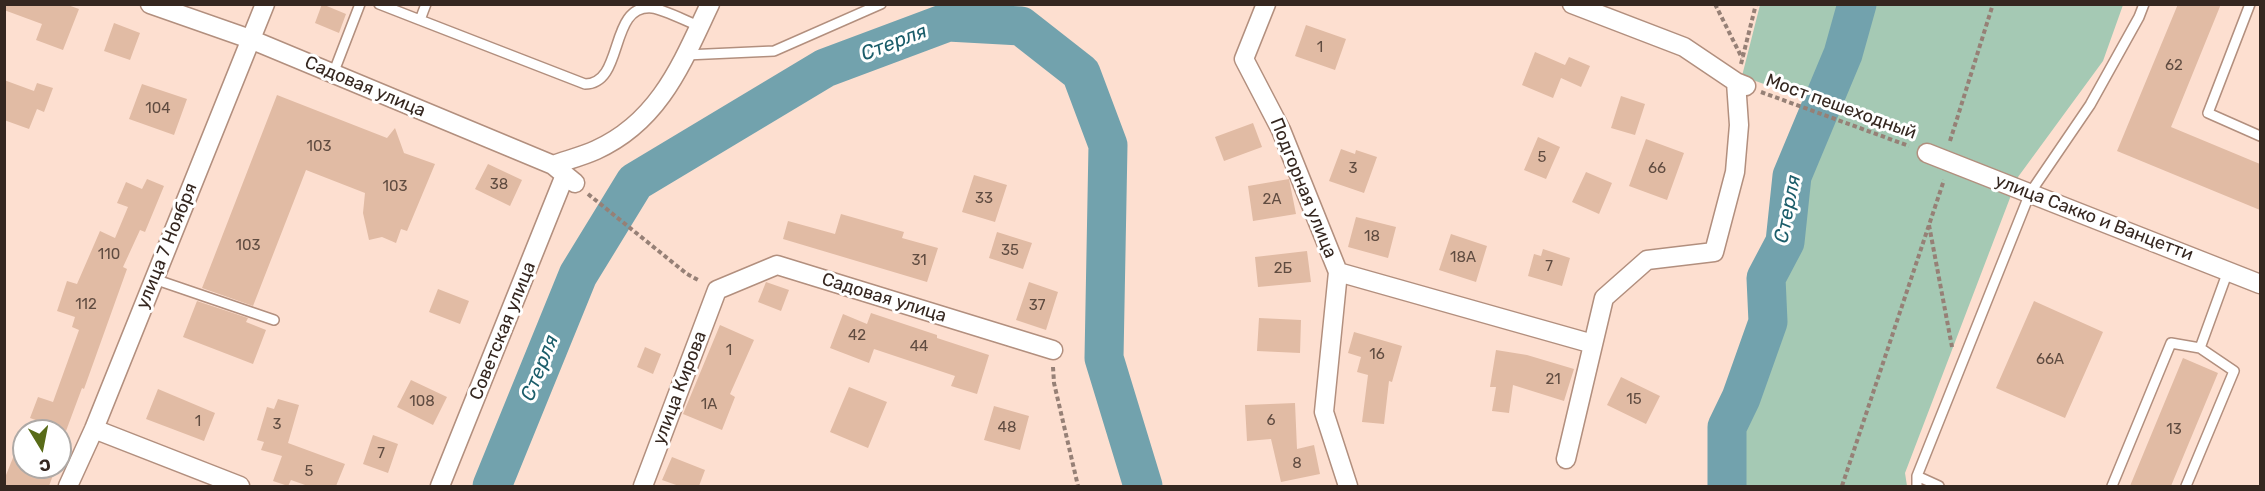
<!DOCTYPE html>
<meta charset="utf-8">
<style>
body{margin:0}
#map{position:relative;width:2265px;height:491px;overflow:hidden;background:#fddfd0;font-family:Rubik,sans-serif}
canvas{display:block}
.frame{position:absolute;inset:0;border:6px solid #352720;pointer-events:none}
.north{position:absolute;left:12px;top:419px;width:60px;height:60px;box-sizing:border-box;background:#fff;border:2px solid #aea9a6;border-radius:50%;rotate:170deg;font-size:16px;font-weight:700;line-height:24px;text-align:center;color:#352720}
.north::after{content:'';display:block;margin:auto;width:21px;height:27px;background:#586b18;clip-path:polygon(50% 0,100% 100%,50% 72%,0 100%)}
</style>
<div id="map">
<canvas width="2265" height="491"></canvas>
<div class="frame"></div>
<div class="north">С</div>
</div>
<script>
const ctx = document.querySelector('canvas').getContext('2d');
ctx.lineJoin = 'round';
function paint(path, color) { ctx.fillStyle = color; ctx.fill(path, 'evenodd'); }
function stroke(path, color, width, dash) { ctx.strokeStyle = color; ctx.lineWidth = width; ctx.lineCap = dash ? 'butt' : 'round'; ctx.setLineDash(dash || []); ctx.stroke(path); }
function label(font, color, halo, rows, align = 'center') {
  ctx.font = font + ' Rubik,sans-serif'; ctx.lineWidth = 6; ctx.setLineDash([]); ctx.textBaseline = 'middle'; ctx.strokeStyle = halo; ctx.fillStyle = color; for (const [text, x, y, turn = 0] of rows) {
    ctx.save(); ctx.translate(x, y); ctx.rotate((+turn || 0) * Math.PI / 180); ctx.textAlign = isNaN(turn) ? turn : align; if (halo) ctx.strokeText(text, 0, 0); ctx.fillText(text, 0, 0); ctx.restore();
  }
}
paint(new Path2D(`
 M1760,5H1843L1813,102L1742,76Z
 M1867,5H2123L2103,61L2018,177L1905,473L1907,486H1739L1738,434L1781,330L1779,282L1793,248L1803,177L1852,56Z`), '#a5c9b4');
stroke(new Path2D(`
 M492,486L578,275L635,182L825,68L948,22L1021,26L1081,73L1108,145L1104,358L1143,486
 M1727,486V427L1741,398L1768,322L1766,278L1785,242L1792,176L1843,54L1857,4`), '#72a2ad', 39);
paint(new Path2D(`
 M4,4H65L79,9L63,50L36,40L42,24L4,10Z
 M322,4L346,14L339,33L315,23Z
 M2178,4H2221L2171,127L2260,164V210L2117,151Z
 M114,23L140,33L130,60L104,51Z
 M1306,25L1346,39L1335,70L1295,56Z
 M1535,52L1565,65L1569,57L1590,66L1581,87L1561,78L1553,98L1522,85Z
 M4,80L34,91L37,83L53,88L44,112L37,109L29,129L4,120Z
 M142,84L187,99L174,135L129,119Z
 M277,95L387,138L395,128L404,153L435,164L407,231L401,229L396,243L382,237L369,240L363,213L365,193L306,170L253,306L202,288Z
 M1621,96L1645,104L1635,135L1611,128Z
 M1253,123L1262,147L1224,161L1215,137Z
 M1538,137L1560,147L1546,179L1524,170Z
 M1646,139L1684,153L1667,200L1629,186Z
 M1341,149L1355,154L1356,150L1377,157L1364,193L1329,181Z
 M488,164L522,180L510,206L475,189Z
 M1586,172L1612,183L1599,214L1572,202Z
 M974,175L1007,185L995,222L962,212Z
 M147,179L164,186L145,232L140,230L123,267L127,269L84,389L82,388L66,431L30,418L38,397L53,402L79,330L72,327L75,317L57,311L67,281L77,284L100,231L115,238L128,207L117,203L126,182L142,189Z
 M1289,179L1296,214L1253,221L1248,186Z
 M841,214L904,232L902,238L938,248L927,282L783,239L788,221L835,234Z
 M1356,217L1396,227L1388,258L1348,247Z
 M997,232L1032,243L1023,269L989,258Z
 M1451,234L1487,246L1476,282L1439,270Z
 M1543,249L1570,258L1562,286L1528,276L1534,254L1541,256Z
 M1307,251L1311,282L1258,287L1255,257Z
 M766,282L789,290L781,311L758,302Z
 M1029,282L1058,292L1046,330L1016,320Z
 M438,289L469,301L460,324L429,312Z
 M197,301L248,318L246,322L266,330L253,364L183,337Z
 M2034,301L2103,332L2065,418L1996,388Z
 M871,313L937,335V338L989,355L977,394L951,386L955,376L874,349L869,363L830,348L843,314L867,324Z
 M1259,318L1301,320L1300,353L1257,351Z
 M720,325L754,340L730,394L735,397L722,430L683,414Z
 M1354,332L1402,346L1392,382L1389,381L1384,424L1362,422L1368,375L1357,372L1361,357L1348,353Z
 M645,347L661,354L653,374L637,367Z
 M1496,350L1527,355L1574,369L1564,401L1513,385L1509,413L1492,411L1496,387H1490Z
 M2183,358L2218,373L2171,486H2130Z
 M1621,377L1660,396L1646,424L1607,405Z
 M411,380L447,397L433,425L397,407Z
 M849,387L887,402L868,448L830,432Z
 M158,389L215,413L204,441L146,419Z
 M278,399L299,405L288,443L345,464L336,486H308L291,480L288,486L273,481L282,456L261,450L264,442L257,440L267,407L274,409Z
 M1295,403L1297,449L1314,445L1320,474L1281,482L1271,439L1247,441L1245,405Z
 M994,406L1029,416L1020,450L984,440Z
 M23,433L24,467H56L49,486H4V480Z
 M373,435L398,444L388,473L363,464Z
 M672,457L705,470L699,486H679L662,480Z`), '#e1bba4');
const lane = new Path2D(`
 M379,4L420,20L426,4
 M2250,4L2208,113L2260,136
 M420,20L585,84C625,84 608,4 652,8C663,9 688,22 699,26
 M686,55L774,51L881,4
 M333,74L360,4
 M154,279L274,320
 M1917,476L1939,486
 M1917,486V476L2030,193L2090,105L2139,17L2144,4
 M2112,486L2171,343L2200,348
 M2186,486L2234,371L2200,348L2228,271`);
const street = new Path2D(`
 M150,4L250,39L553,165L575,183
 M1266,4L1244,59L1281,130L1338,272L1324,412L1348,486
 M1572,4L1684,47L1736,82L1746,86
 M1927,153L2260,284
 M553,165C567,160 583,156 596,150C660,121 682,63 710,4
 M1338,272L1593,344
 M94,429L240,486
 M1566,459L1604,298L1647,260L1714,252L1735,172L1739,125L1736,82
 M68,486L94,429L265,4
 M440,486L565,175
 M643,486L717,290L777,265L1053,350`);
stroke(lane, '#b28f7e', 12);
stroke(street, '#b28f7e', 21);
stroke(new Path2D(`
 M1715,4L1742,58
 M1741,64L1756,4
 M1761,92L1909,146
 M1950,141L1993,4
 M588,194L687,274L700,281
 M1929,225L1952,347
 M1053,367L1054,383L1078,486
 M1842,486L1944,180`), '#968076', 4, [4.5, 3]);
stroke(lane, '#fff', 9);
stroke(street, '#fff', 18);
label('15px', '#604c41', null, [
 ["1",1320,48],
 ["62",2174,66],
 ["104",158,109],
 ["103",319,147],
 ["5",1542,158],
 ["3",1353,169],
 ["66",1657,169],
 ["38",499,185],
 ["103",395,187],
 ["33",984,199],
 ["2А",1272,200],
 ["18",1372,237],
 ["103",248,246],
 ["35",1010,251],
 ["110",109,255],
 ["18А",1463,258],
 ["31",919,261],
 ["7",1549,267],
 ["2Б",1283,269],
 ["112",86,305],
 ["37",1037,306],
 ["42",857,336],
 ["44",919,347],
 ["1",729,351],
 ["16",1377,355],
 ["66А",2050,360],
 ["21",1553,380],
 ["15",1634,400],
 ["108",422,402],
 ["1А",709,405],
 ["6",1271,421],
 ["1",198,422],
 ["3",277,425],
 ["48",1007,428],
 ["13",2174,430],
 ["7",381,454],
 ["8",1297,464],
 ["5",309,472]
]);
label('18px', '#352720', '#fff', [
 ["Садовая улица",365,87,23],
 ["Мост пешеходный",1841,107,20],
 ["Подгорная улица",1303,188,68],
 ["улица Сакко и Ванцетти",2094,218,21],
 ["улица 7 Ноября",167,246,-68],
 ["Садовая улица",884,298,17],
 ["Советская улица",503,331,-68],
 ["улица Кирова",680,388,-69]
]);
label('italic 20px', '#1b5d6a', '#fff', [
 ["Стерля",894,43,-21],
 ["Стерля",1788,209,-79],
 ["Стерля",540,368,-68]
]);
</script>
